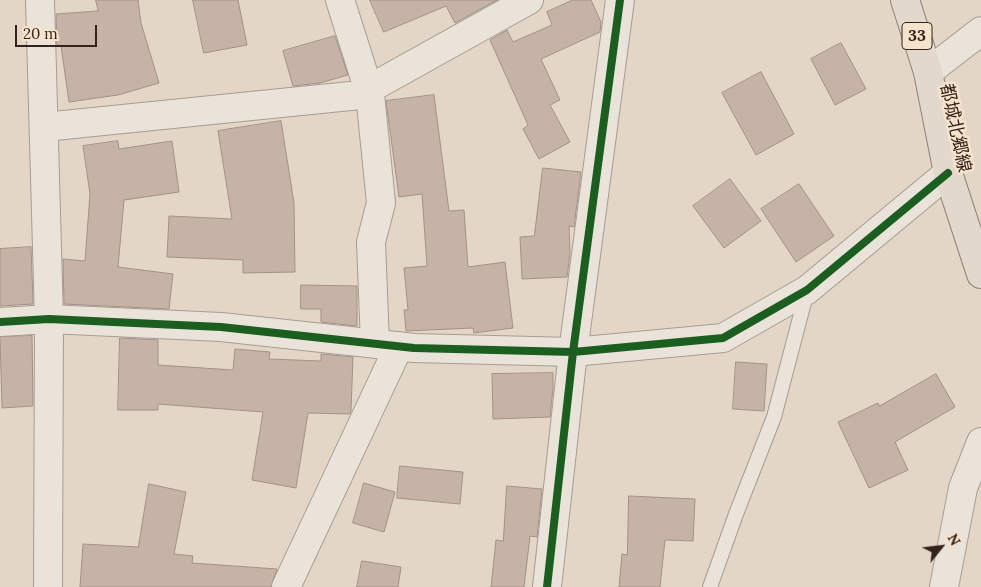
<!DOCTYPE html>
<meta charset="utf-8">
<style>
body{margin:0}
#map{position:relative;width:981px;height:587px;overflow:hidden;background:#e3d6c7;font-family:Lora,serif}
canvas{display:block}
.north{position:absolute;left:916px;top:522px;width:50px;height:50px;-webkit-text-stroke:4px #f5e3cc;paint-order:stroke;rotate:61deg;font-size:14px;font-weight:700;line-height:20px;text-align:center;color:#35231b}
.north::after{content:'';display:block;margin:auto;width:18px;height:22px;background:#35231b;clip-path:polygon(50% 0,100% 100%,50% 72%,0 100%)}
.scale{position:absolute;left:15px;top:25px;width:82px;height:22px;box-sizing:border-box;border:2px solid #35231b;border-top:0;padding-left:6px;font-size:15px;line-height:18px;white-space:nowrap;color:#35231b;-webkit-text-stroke:4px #f5e3cc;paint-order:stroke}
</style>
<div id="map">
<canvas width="981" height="587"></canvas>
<div class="north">N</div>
<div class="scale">20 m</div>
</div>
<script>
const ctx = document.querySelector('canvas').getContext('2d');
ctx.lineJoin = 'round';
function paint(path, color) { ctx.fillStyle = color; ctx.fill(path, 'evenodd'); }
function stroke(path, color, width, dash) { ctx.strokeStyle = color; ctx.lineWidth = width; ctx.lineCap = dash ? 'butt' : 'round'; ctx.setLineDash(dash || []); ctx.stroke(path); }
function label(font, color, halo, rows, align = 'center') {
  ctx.font = font + ' Lora,"Noto Sans JP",serif'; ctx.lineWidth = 5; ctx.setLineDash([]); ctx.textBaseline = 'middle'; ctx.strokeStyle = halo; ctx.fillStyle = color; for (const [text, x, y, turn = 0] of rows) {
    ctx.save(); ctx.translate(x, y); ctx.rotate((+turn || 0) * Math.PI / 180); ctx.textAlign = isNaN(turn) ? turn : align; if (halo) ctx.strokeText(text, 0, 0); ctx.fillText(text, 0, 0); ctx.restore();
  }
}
const building = new Path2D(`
 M96,0H138L141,23L159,83L118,95L69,102L61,46H57L56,14L98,11Z
 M193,0H238L247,45L204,53Z
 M370,0H497L455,23L446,6L384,32Z
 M573,0H591L601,22L600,32L541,59L560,100L550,105L570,142L539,159L523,129L528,125L490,40L507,30L513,42L552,25L547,12Z
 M335,36L348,75L320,83L293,86L283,51Z
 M841,43L866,89L835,105L811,59Z
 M761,72L794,134L756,155L722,93Z
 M434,95L449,211L464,210L468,267L505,262L513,328L474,333L473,328L406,331L404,310H408L404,268L427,266L422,194L399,197L386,101Z
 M281,121L294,203L295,272L243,273V260L167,257L169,216L232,219L218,131Z
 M118,141L119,149L172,141L179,192L124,200L118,267L173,274L169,309L64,304L63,259L85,261L90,194L83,146Z
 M543,168L581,172L574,227L569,226L570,253L567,277L522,279L520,237L534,236Z
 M730,179L761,221L724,248L693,206Z
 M799,184L834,236L796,262L761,209Z
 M31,247L33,304L0,306V249Z
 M301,285L357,286V326L321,322V309H301Z
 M32,336L33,406L2,408L0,337Z
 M120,338L158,340V365L233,370L235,349L270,352L269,359L321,361V354L353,357L351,411L350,414L308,413L296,488L252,480L263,412L158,404V410H118Z
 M736,362L767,364L764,411L733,409Z
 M553,373V388L550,417L493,419L492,374Z
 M936,374L955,407L895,442L908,470L869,488L838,422L878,403L879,406Z
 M400,466L463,472L460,504L397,498Z
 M364,483L395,492L384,532L353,523Z
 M149,484L186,492L174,554L193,556L192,563L277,569L271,587H80L83,544L138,547Z
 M507,486L542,489L537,537L530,536L524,587H491L496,540L503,541Z
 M629,496L695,499L693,541L665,540L660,587H619L622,554L627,555Z
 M362,561L401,567L398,587H357Z`);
paint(building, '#c6b3a8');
stroke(building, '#a29187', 1);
const service = new Path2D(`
 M710,587L736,514L774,417L807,291`);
const minor = new Path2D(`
 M40,0L49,319L48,587
 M340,0L370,94L381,203L371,242L375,344
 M928,72L981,31
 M369,89L529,0
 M44,127L370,94
 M0,322L49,319L221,327L414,348L573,352L723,338L807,290L948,173
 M286,587L399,346
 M944,587L963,488L981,442`);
const tertiary = new Path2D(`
 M547,587L573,352L620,0`);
const primary = new Path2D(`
 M905,0L928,72L948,173L981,274`);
stroke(service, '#a79c92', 16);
stroke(minor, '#a79c92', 30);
stroke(tertiary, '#a79c92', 30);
stroke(primary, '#8d8178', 30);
stroke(service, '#eae3da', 14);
stroke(minor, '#eae3da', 28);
stroke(tertiary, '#eae3da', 28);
stroke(primary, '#e2d8cb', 28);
stroke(new Path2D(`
 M0,322L49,319L221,327L414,348L573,352L723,338L807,290L948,173
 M547,587L573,352L620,0`), '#1b5e20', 8);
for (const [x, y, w] of [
 [917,36,30]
]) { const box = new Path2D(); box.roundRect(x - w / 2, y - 13.5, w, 27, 4); ctx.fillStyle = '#f5e3cc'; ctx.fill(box); stroke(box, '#35231b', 1); }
label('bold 16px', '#35231b', null, [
 ["33",917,36]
]);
label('18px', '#35231b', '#f5e3cc', [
 ["都城北郷線",955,128,78]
]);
</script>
